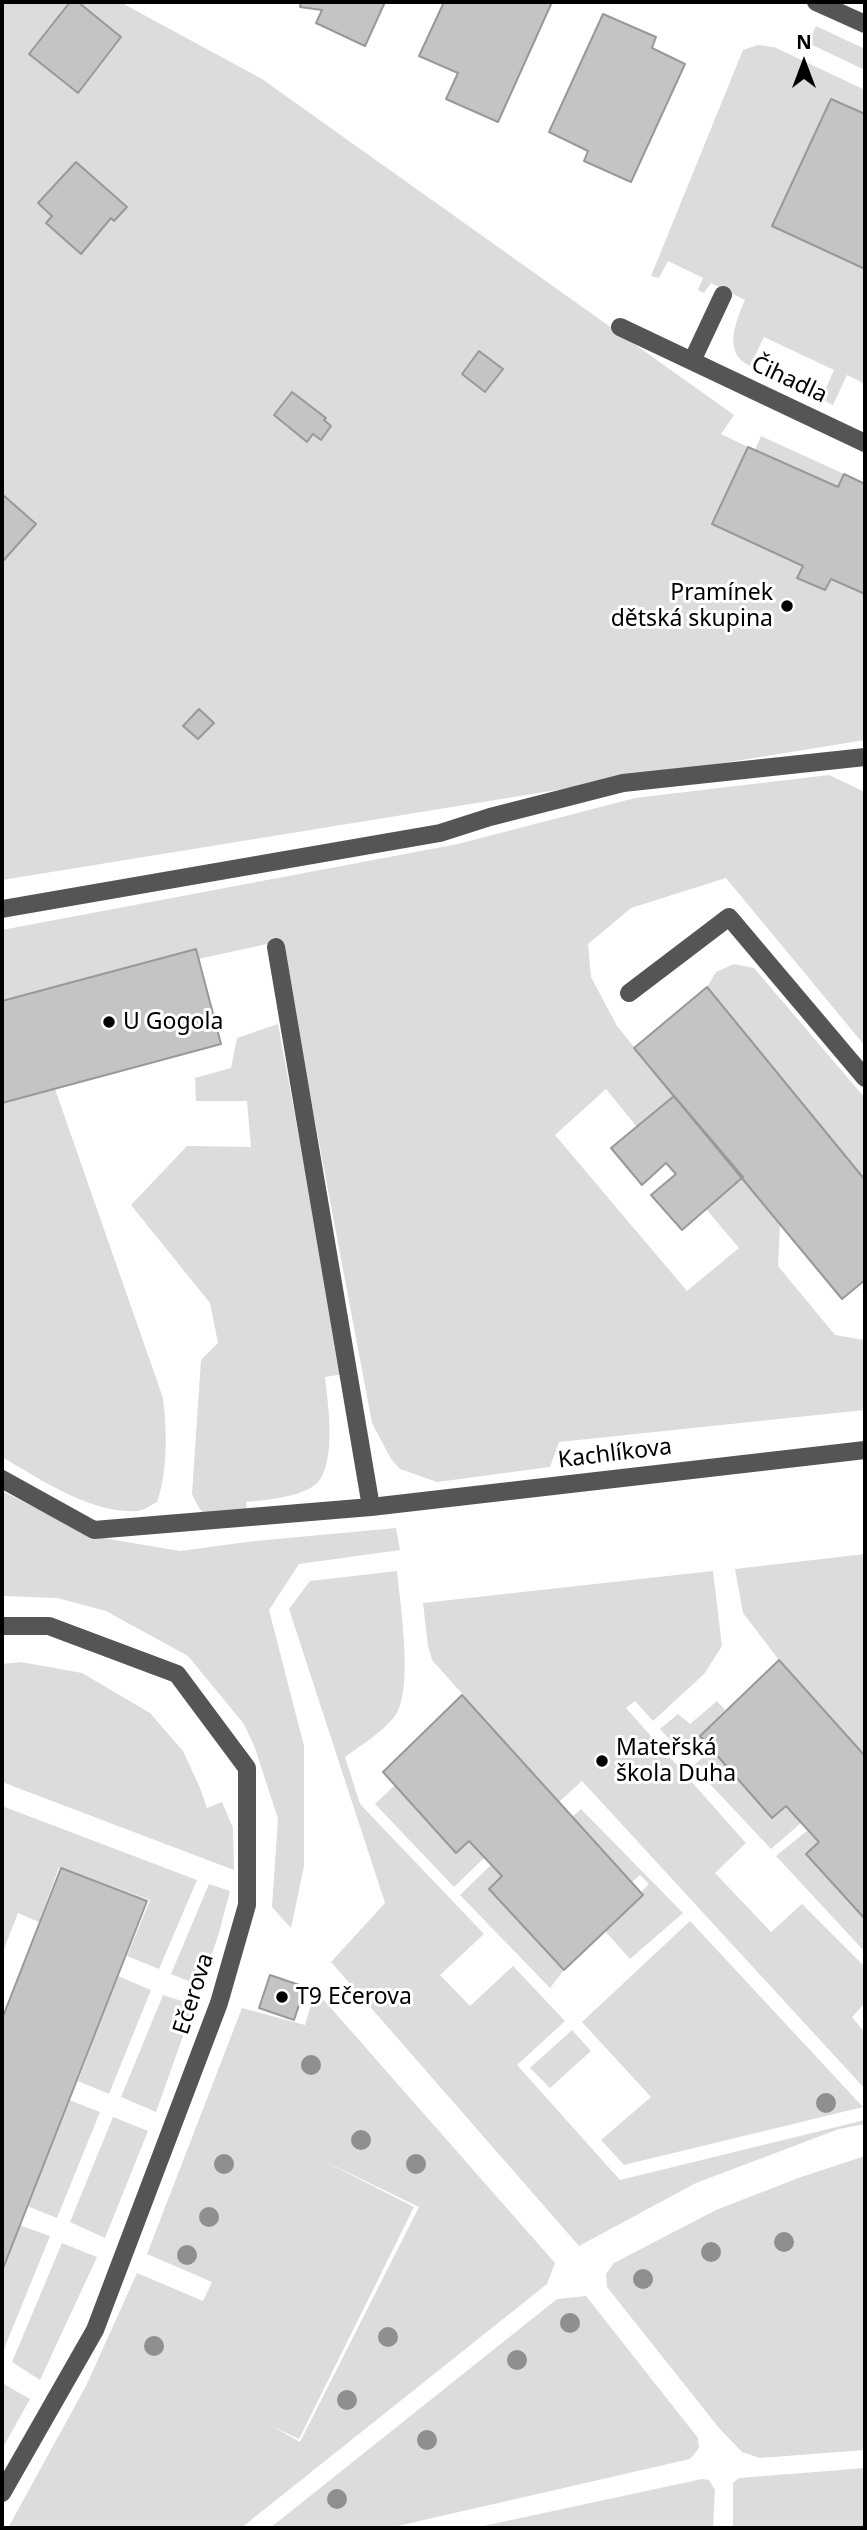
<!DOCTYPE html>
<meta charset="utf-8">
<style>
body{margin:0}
#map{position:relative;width:867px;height:2530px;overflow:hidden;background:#fff;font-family:"Noto Sans",sans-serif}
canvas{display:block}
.frame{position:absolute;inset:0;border:4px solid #000;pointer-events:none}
.north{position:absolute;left:769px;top:28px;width:70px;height:70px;-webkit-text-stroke:5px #fff;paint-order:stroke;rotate:0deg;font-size:19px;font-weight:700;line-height:28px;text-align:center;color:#000}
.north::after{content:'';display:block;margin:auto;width:24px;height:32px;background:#000;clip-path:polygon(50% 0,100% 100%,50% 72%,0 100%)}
</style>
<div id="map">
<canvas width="867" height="2530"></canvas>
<div class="frame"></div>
<div class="north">N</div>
</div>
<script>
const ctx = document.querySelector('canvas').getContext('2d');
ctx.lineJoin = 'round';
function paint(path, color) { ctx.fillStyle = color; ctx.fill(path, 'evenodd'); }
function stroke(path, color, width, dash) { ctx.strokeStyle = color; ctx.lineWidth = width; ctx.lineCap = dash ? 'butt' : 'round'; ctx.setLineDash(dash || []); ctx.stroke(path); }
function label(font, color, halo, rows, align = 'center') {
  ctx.font = font + ' "Noto Sans",sans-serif'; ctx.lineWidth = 6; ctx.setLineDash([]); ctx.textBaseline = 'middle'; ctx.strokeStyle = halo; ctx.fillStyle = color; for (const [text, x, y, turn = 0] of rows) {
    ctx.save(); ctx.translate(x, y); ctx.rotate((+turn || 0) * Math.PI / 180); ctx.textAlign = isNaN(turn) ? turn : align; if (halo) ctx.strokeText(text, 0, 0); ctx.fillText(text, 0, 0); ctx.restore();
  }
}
paint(new Path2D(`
 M2,2H120L262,79L734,415L721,434L748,447L713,524L803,566L798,578L825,590L831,579L865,594V740L2,880Z
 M816,26L865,49V70L808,43Z
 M758,45L774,47L865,90V114L831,99L772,225L865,269V384L847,375L833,405L821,399L834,370L764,337L750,366C722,353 736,321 745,300L711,283L704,293L698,290L703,278L668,261L659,278L651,276L743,50Z
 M761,436L844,474L838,487L755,450Z
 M829,775L865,792V1046L726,878L631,908L588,944L591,977L617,1026L674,1096L637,1127L606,1089L555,1135L687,1291L739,1248L706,1209L743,1177L780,1224L778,1266L835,1335L865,1340V1410L559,1442L550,1467L437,1482L400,1469L391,1459L372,1423L281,941L198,959L195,949L2,1001V930L458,844L635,798Z
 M734,964L754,968L865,1098V1180L707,987L716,972Z
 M278,1024L343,1374L325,1377C328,1404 336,1458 319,1481C306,1497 265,1500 246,1502L247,1513L207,1517L199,1508L192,1494L201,1360L218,1343L210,1303L131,1205L187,1146L251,1147L247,1101H196L195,1078L231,1068L237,1038Z
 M55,1089L163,1398C167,1432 168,1470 157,1502C151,1505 143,1511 137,1511C91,1514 40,1479 2,1457V1103Z
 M2,1491L91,1536L180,1551L255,1541L396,1528L400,1550L299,1564L269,1610L304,1746V1866L291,1928L272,1907L278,1819L255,1748L244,1724L188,1656L106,1611L57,1598L2,1596Z
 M865,1554V1756L779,1660L743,1613L735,1569Z
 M397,1571C400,1603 414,1690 395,1716C383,1732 361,1745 345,1757L360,1804L484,1934L440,1975L470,2006L513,1966L565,2021L517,2065L620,2180L865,2120V2124L839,2129L696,2183L579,2246L331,1962L385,1903L289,1609L310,1581Z
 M713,1571L722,1646L704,1674L653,1721L635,1701L626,1708L746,1843L715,1873L771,1932L802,1904L865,1967V2003L852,2017L865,2033V2089L582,1781L559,1802L432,1660L428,1646L423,1603Z
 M21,1662L82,1673L150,1713L183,1751L200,1788L207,1808L222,1802L233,1828L234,1870L2,1782V1664Z
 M717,1701L725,1710L701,1736L706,1743L688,1759L660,1729L678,1714L690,1724Z
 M712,1749L772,1817L786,1806L801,1823L771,1849L693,1766Z
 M395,1785L455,1853L469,1841L484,1858L454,1887L375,1804Z
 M2,1806L197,1880L159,1969L127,1956L150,1900L59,1867L39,1922L18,1913L2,1954Z
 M581,1809L683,1913L630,1959L605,1931L643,1895L641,1892L649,1884L640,1875L632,1882L572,1817Z
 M808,1830L819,1842L806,1854L865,1919V1952L776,1856Z
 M491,1865L502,1876L489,1889L564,1970L550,1988L460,1895Z
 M209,1884L230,1891L219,1933L201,1986L171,1974Z
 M690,1921L863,2107L624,2165L601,2140L651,2097L582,2022Z
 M118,1976L151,1990L109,2094L78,2081Z
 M315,1990L555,2263L547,2284L241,2528H8L86,2386L137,2273L203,2301L212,2282L147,2254L242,2008L305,2025ZM318,2158L419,2207L300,2442L272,2426L299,2439L414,2207Z
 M163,1995L194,2005L156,2112L121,2097Z
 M572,2030L591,2051L550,2088L530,2068Z
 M69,2100L100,2112L57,2218L27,2206Z
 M113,2117L148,2131L105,2238L70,2222Z
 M865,2156V2450L760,2458L742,2452L719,2428L607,2287L606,2274L614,2263L716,2210L801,2177Z
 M19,2225L50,2236L2,2354V2270Z
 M62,2243L97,2257L40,2380L12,2362Z
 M586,2296L698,2438L699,2448L690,2459L389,2528H270L557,2299Z
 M2,2383L30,2399L2,2449Z
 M865,2468V2528H733V2483L739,2478Z
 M702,2479L709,2480L715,2490L713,2528H474Z`), '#dcdcdc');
const building = new Path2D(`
 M70,2H78L121,37L78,93L29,54Z
 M301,2H385L365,46L316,23L322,10L300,7Z
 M444,2H552L498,122L446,99L458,73L419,56Z
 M603,14L656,37L652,48L685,64L631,182L584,161L588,151L549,132Z
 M831,99L865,114V269L772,226Z
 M76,162L127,207L114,221L111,218L81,254L46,223L52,216L38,203Z
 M479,351L503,369L485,392L462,374Z
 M292,392L326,418L324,420L331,426L321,440L313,434L307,442L274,415Z
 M748,447L838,487L844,474L865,484V594L831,579L825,590L797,578L803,566L712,524Z
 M2,494L36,524L3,561L2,560Z
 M199,709L214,723L198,739L183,726Z
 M196,949L221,1044L2,1103V1001Z
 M707,987L865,1180V1280L842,1299L634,1048Z
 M674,1096L743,1177L682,1230L651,1195L676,1174L666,1163L642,1185L611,1148Z
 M779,1660L865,1756V1919L806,1854L819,1842L786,1806L772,1818L700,1736Z
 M462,1695L643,1895L564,1970L489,1889L502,1876L469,1841L456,1853L383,1772Z
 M61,1868L147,1901L2,2271V2019Z
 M270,1975L305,1987L294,2020L259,2008Z`);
paint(building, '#c4c4c4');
stroke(building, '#999', 2);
stroke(new Path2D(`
 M816,2L865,24
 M620,327L865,443
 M692,361L723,295
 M2,909L440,833L490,817L623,783L865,757
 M276,947L371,1507
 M629,993L729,917L865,1078
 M2,1479L94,1530L371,1507L865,1450
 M2,1626H49L177,1674L247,1768V1905L219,2003L95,2330L2,2493`), '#555', 18);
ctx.fillStyle = '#8f8f8f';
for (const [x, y] of [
 [311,2065],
 [826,2103],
 [361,2140],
 [224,2164],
 [416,2164],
 [209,2217],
 [784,2242],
 [711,2252],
 [187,2255],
 [643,2279],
 [570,2323],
 [388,2337],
 [154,2346],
 [517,2360],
 [347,2400],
 [427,2440],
 [337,2499]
]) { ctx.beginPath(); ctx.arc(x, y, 10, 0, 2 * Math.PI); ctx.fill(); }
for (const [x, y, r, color] of [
 [787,606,7,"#000"],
 [109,1022,7,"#000"],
 [602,1761,7,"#000"],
 [282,1997,7,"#000"]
]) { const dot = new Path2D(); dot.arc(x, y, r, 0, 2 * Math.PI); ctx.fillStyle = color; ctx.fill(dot); stroke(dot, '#fff', 2.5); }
label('23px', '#000', '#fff', [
 ["Čihadla",789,380,25],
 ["Kachlíkova",615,1454,-7],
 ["Ečerova",194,1994,-72]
]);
label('23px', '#000', '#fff', [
 ["Pramínek",773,593,"right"],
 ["dětská skupina",773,619,"right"],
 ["U Gogola",123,1022],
 ["Mateřská",616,1748],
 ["škola Duha",616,1774],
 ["T9 Ečerova",296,1997]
], 'left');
</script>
